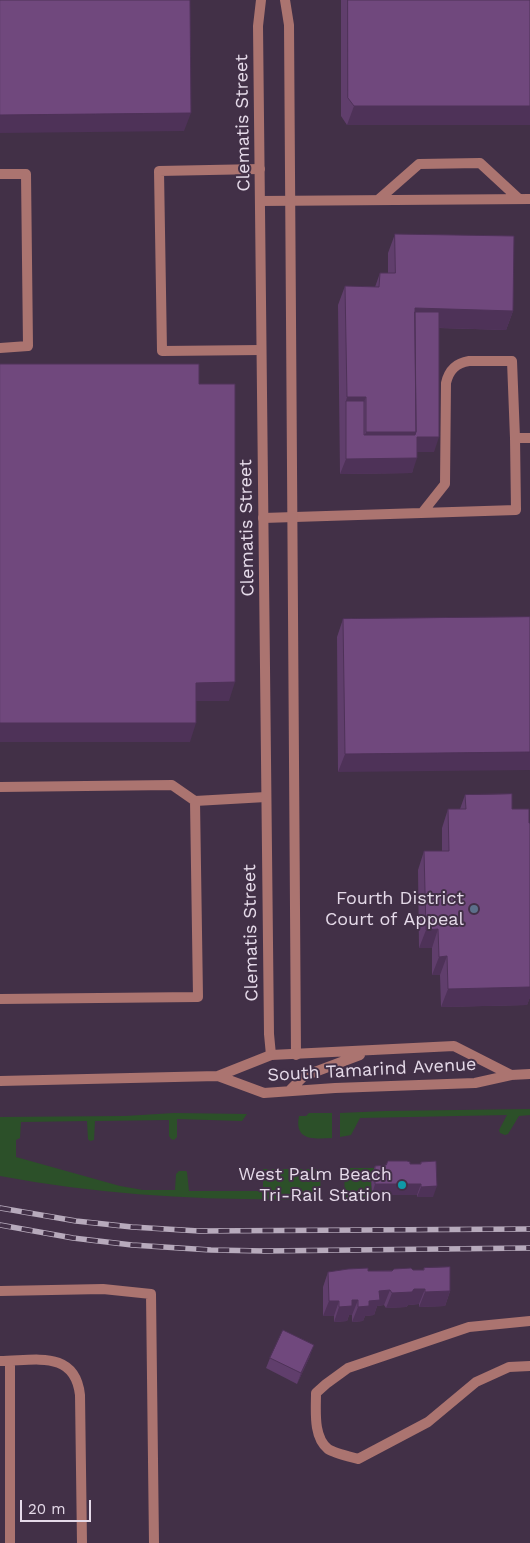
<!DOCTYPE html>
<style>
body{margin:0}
#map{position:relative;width:530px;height:1543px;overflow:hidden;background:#423047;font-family:"Work Sans",sans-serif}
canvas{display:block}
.scale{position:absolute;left:20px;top:1500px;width:71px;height:22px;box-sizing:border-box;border:2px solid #e5dae9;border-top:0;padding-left:6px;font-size:15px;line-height:18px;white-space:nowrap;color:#e5dae9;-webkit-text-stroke:4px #423047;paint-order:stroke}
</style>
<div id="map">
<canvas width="530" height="1543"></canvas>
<div class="scale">20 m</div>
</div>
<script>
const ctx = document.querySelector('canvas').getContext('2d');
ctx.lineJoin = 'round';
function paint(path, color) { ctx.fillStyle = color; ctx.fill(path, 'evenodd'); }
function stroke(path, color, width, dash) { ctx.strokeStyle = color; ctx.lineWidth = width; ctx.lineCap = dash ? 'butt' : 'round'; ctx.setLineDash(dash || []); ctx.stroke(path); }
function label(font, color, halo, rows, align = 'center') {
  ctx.font = font + ' "Work Sans",sans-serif'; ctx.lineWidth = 4; ctx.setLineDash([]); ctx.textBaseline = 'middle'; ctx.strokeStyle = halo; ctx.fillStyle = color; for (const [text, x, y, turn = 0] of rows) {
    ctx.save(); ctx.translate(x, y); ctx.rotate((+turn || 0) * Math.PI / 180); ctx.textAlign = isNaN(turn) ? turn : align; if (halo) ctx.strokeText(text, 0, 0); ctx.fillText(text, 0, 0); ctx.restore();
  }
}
paint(new Path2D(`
 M530,1109V1115L519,1116L508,1134L505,1135L500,1133L499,1130L507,1115L360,1118L351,1135L340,1137V1113L385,1111Z
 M174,1113L247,1114L242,1121L177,1119V1137L174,1140L171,1139L169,1136V1120L95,1121L94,1140L90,1141L88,1139L87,1121L21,1122L20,1138L16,1140V1157L120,1186L143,1190H175L176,1174L179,1171H186L187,1172L189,1191H263V1169H320L321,1199C213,1201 106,1196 0,1176V1117L125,1116Z
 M309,1113H332V1138C314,1139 294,1141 299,1116H306Z
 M348,1168H378L371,1176L372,1199H345L344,1173Z`), '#2c5029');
stroke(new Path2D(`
 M260,169L159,171L162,351L261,350
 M0,174H26L28,346L0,348
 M378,200L419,164L480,163L519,199
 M260,201L530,199
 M422,513L445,484L446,383C449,370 456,363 469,361H512L515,438
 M263,518L516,510L515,438H530
 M0,787L172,785L195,801L266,797
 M0,999L198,997L195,801
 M0,1291L103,1289L151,1294L154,1543
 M530,1321L469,1327L348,1368L326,1384L316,1393C316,1411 313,1437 328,1449C334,1453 351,1457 358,1459L428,1422L476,1382L509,1367L530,1366
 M0,1361C34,1361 75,1349 80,1395L82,1543
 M10,1361V1543`), '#ab7470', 10);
stroke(new Path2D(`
 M261,0L258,26L269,1034L271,1055
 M285,0L289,25L296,1055`), '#ab7470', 10);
stroke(new Path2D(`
 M218,1076L264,1093L335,1088L475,1083L511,1075L530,1074
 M0,1081L218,1076L271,1055L454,1046L511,1075
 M289,1091L304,1076L360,1055`), '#ab7470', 10);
const rail = new Path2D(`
 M0,1208L76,1221L132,1227L199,1231L530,1229
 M0,1225L73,1238L132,1245L211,1250L264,1251L530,1248`);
stroke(rail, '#b7aabc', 5.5);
stroke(rail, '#423047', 4, [11]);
paint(new Path2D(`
 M341,0H530L347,125L341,116Z
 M395,234L513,311L506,330L439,328L434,452H417L412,473L340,474L338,305L345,286L375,287L380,273H388V253Z
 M530,617L338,772L337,637L343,619Z
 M465,795L512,809L529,823H530V997L527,1005L441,1007L440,975H432V948H419L418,870L424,851H442V828L448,809H460Z
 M421,1162L433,1197H417V1195H372L371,1176L375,1166L420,1164Z
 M424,1268L450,1291L445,1306L419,1307V1304L408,1305L406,1307L386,1308L384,1305L377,1306L374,1315L365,1316L363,1321L352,1322V1315H349L347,1321L334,1322V1316H323V1287L328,1272L413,1270H423Z
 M310,1356L297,1384L266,1368L270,1358Z`), '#603e6c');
paint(new Path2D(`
 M354,106H530V125H347Z
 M191,113L184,131L0,133V115Z
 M415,308L513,311L506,330L414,327Z
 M347,397H366L359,416L346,401Z
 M366,432H416L409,450H359Z
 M417,437H439L434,452H412Z
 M417,458L412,473L340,474L346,459Z
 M235,682L229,701H189L196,683Z
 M0,723H196L190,742H0Z
 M530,752V770L338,772L345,754Z
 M438,929L432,948H419L426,930Z
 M447,956L440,975H432L439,957Z
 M530,987V997L527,1005L441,1007L448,989Z
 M375,1184H421L417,1195H372Z
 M437,1186L433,1197H417L421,1187Z
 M414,1289H425L419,1304L408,1305L406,1307L386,1308L392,1293Z
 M390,1290L384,1305L377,1306L374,1315L365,1316L363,1321L352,1322L358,1307L369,1301L379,1291Z
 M450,1291L445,1306L419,1307L425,1292Z
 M352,1300H358L352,1315H349L347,1321L334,1322L339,1307Z
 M329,1301H339L334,1316H323Z
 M314,1345L310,1356L297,1384L301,1373Z`), '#4e3258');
const building = new Path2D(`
 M0,0H190L191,113L0,115Z
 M348,0H530V106H354L348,98Z
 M395,234L514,236L513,311L415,308L416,432H366V397H347L345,286L379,287L380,273H395Z
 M415,312H439V437H417V458L346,459V401H364V435H415L416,432Z
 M0,364H199V384H235V682L196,683V723H0Z
 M530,617V752L345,754L343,619Z
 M512,794V809H529V823H530V987L448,989L447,956L439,957L438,929L426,930L424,851H449L448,809H466L465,795Z
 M388,1161H407L410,1162V1164H421V1162L436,1161L437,1186L421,1187V1184H375V1166L386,1165Z
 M450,1267V1291L425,1292V1289H414L412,1292L392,1293L390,1290L379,1291L380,1300L369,1301V1306L358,1307V1300H352V1306L339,1307V1301H329L328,1272L348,1269L368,1268V1271H392L394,1269L411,1268L413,1270H424V1268Z
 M283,1330L314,1345L301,1373L270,1358Z`);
paint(building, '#70487d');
stroke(building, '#4e3258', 1);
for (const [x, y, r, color] of [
 [474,909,5,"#5c6f8a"],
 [402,1185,5,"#0f9aa8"]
]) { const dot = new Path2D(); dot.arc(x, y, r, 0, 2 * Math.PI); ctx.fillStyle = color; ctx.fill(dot); stroke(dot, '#423047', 2); }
label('18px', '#e5dae9', '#423047', [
 ["Clematis Street",243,123,-91],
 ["Clematis Street",247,528,-91],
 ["Clematis Street",251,933,-91],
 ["South Tamarind Avenue",372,1070,-3]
]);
label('18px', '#e5dae9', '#423047', [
 ["Fourth District",464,899],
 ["Court of Appeal",464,920],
 ["West Palm Beach",392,1175],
 ["Tri-Rail Station",392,1196]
], 'right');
</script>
